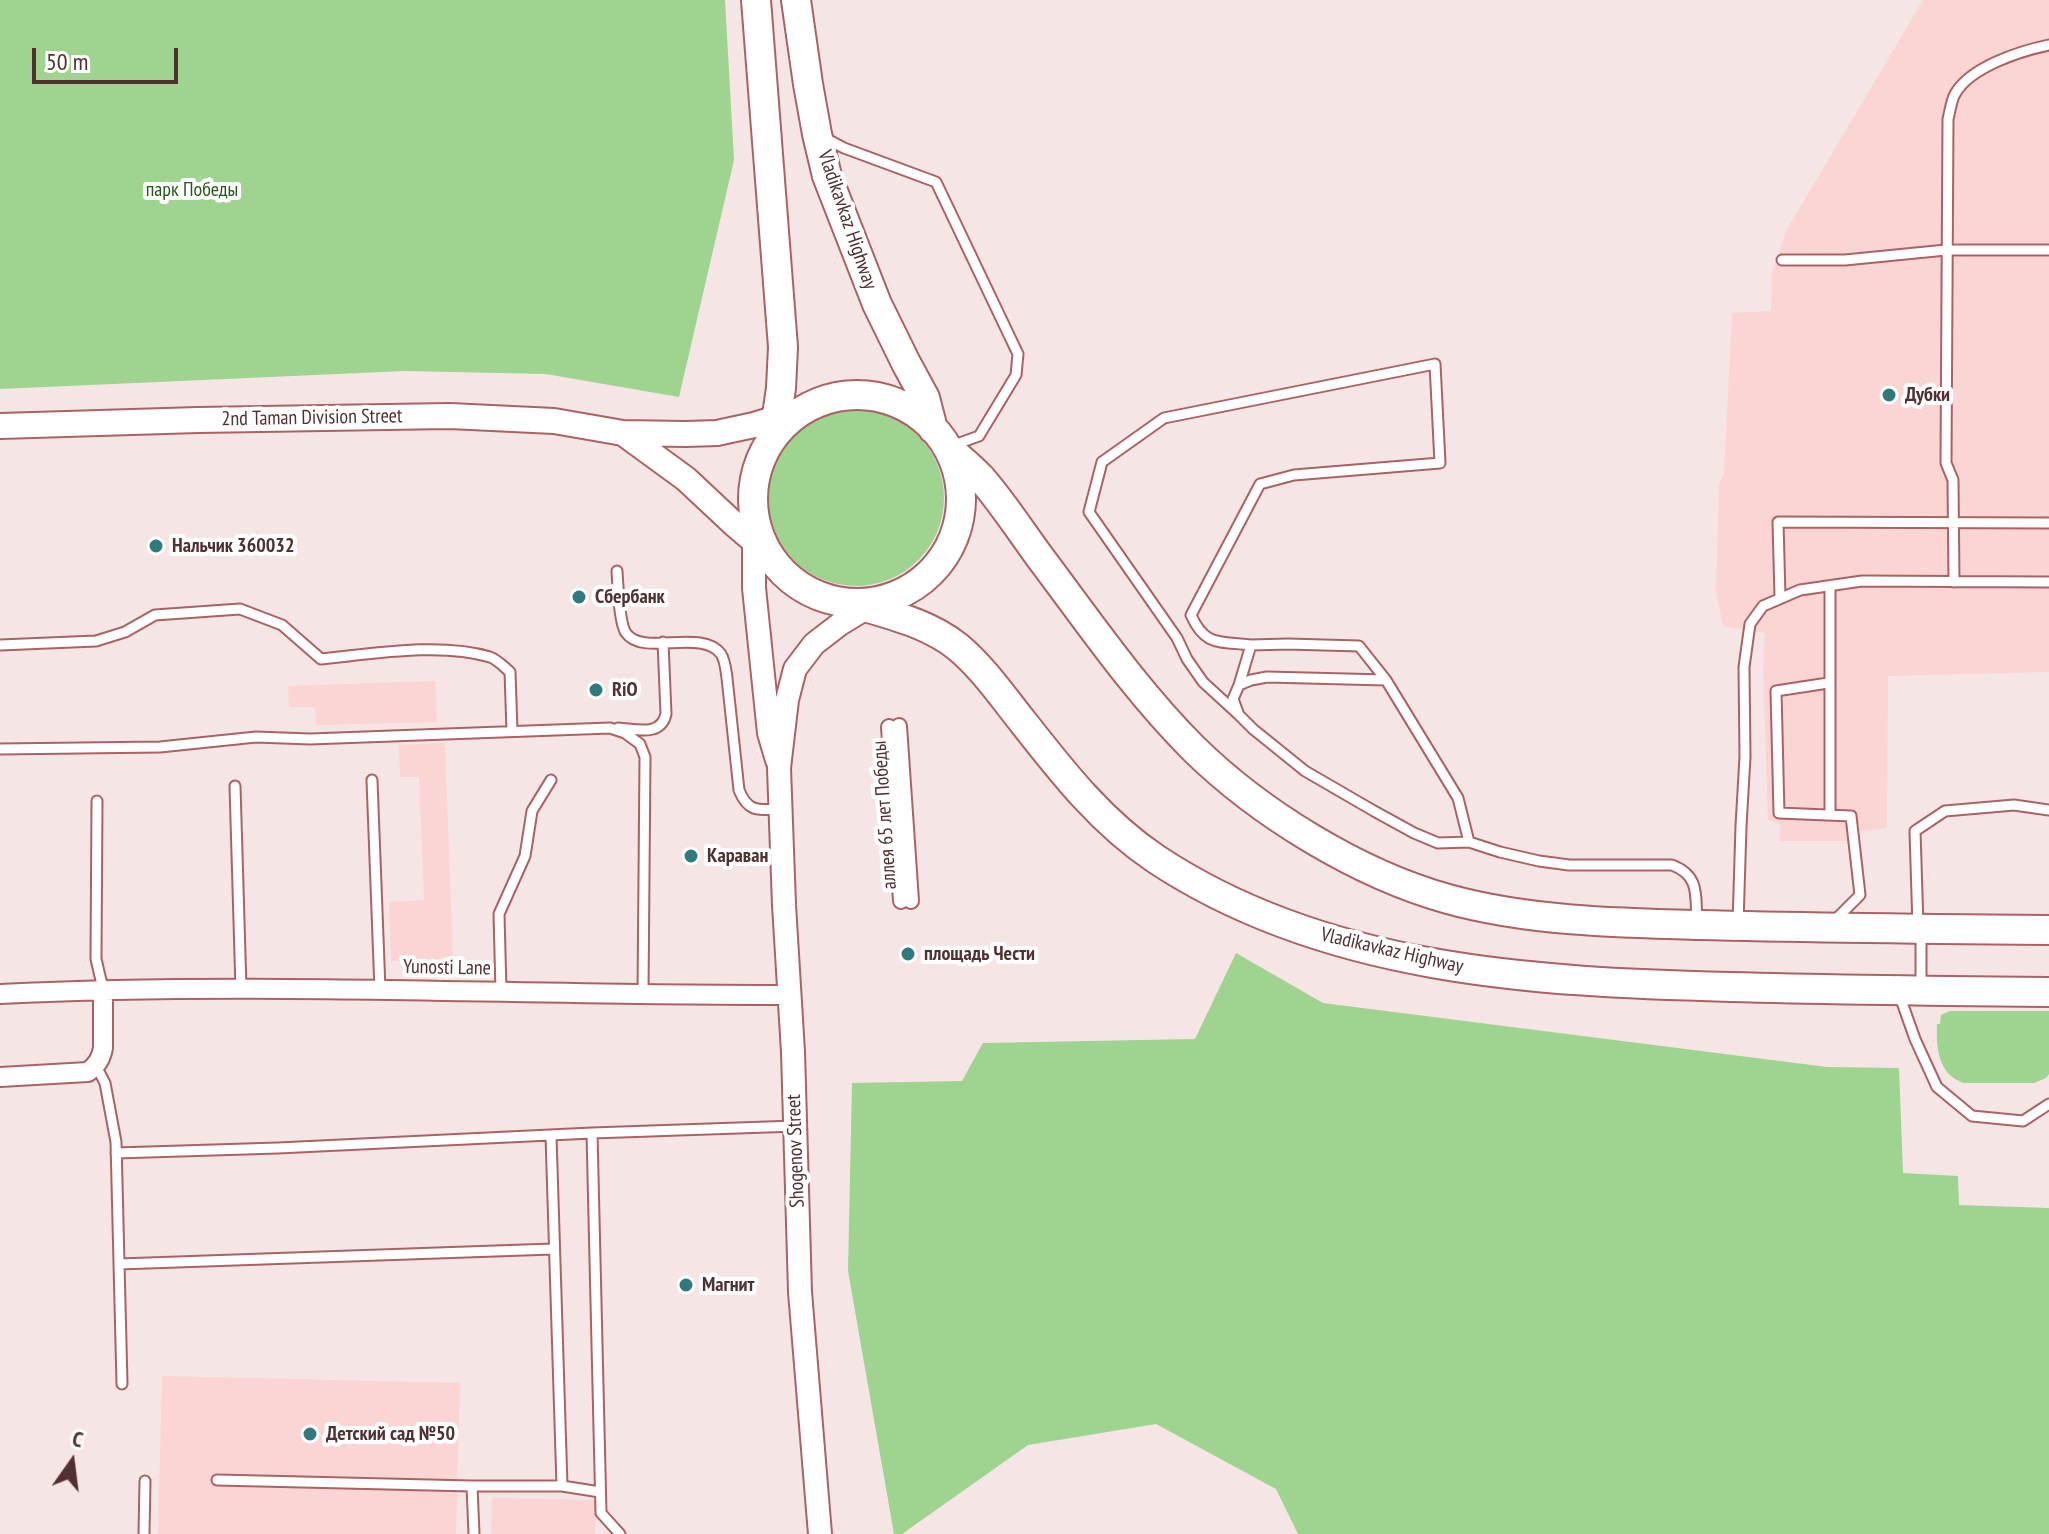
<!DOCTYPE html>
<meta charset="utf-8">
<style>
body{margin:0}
#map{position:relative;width:2049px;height:1534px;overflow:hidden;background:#f6e5e5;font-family:"PT Sans Narrow",sans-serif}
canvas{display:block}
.north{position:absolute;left:32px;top:1422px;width:80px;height:80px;-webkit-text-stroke:6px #fff;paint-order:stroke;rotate:14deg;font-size:22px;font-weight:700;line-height:32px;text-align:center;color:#503031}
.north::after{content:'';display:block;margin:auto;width:28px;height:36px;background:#503031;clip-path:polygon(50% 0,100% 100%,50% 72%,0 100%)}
.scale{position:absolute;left:32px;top:48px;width:146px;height:36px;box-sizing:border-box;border:4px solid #503031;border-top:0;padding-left:10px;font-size:24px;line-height:28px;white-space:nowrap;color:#503031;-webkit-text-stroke:6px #fff;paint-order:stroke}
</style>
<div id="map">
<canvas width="2049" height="1534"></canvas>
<div class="north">С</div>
<div class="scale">50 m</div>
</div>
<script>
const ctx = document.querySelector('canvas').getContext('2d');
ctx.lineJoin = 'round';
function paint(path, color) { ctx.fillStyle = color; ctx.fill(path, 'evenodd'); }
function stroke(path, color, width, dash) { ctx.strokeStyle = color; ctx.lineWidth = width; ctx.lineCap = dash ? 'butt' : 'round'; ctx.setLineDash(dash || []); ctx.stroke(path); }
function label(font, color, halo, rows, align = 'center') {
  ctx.font = font + ' "PT Sans Narrow",sans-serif'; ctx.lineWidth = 8; ctx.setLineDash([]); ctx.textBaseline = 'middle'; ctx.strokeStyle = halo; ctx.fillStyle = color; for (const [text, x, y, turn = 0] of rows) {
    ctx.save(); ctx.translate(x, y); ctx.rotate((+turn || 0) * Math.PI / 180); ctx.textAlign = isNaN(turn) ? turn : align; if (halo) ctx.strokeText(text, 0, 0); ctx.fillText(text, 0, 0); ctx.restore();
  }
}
paint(new Path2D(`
 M1923,0H2049V672L1888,676L1887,828L1847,833L1848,841H1779L1781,824L1768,820L1763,666L1765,633L1723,626L1716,591L1719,484L1724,473L1732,313L1771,311L1772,273L1786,231Z
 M435,681L437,722L316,725L315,707H289L288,686Z
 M445,743L453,959L391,961L389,902L424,900L419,777H400L399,745Z
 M162,1376L460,1383L456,1534H158Z
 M492,1498L596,1500L595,1534H491Z`), '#fad5d4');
paint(new Path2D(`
 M0,0H725L734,160L679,397L546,374L405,371L0,389Z
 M768 498a88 88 0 1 1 176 0a88 88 0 1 1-176 0Z
 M1236,953L1323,1003L1827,1067L1899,1068L1903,1173L1958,1176L1959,1205L2049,1208V1534H1298L1276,1489L1156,1424L1028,1445L902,1534H894L848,1271L852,1083L962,1081L983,1043L1195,1039Z
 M1950,1011H2049V1074L2046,1078L2034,1083H1964C1938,1075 1936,1047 1937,1024H1940L1941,1015Z`), '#9ed390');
const service = new Path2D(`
 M825,138L844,148L936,182L1018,354L1016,375L979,436L954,445
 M1782,260H1845L1946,250H2049
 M617,571C618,585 619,623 626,633C643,657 702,628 721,654C725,660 726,670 727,678L739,790C748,813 759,810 781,809
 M1954,582L1953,480L1946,463L1948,119C1950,112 1951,101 1955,94C1970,67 2020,51 2049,45
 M1780,597L1778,522L2049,523
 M0,645L96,641L125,632L155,615L240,609L282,625L321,659C372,654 440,642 490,657C498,660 504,667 510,672L512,731
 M1828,683L1776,691L1779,813L1851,816L1860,895L1833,922
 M1239,685L1251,645L1288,644L1359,646L1386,680
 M1239,715L1203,682L1187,659L1177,638L1089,512L1102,462L1164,418L1435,364L1440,463L1294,475L1260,484L1191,615C1205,647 1220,641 1251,645
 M618,728C636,729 661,737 666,714L663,642
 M0,749L160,747L256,737L310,739L610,728L625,733L640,744L645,757L643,994
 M372,780L380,990
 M235,786L241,989
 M97,801L96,959L103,989
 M1830,815V586
 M1469,842L1458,798L1386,680L1267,677L1251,680L1239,685L1233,699L1239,715L1253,729L1305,771L1374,811L1414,833L1438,843L1469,842L1500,852L1539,861L1569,865H1672C1701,876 1695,897 1697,923
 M1738,924L1741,826L1745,757L1744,667L1750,624L1763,606L1800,590L1862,581L2049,582
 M1918,927L1915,831L1945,811L2014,805L2049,810
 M1921,989V932
 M501,991L499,914L525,856L532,811L551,780
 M1899,994L1915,1039L1937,1087L1972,1116L2023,1121L2049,1104
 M96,1066L105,1083L116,1142L122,1384
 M551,1136L562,1486L600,1492
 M116,1153L278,1148L592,1133
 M119,1264L553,1249
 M217,1480L472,1486H562
 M472,1486L474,1534
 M144,1534L145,1481
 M620,1534L601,1513L592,1133L796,1126`);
const pedestrian = new Path2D(`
 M899,726L911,901
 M889,727L901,901`);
const minor = new Path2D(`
 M0,994C263,981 527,996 790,995
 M0,1077L88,1072C97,1065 101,1059 103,1048V989`);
const tertiary = new Path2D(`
 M754,515V588L769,733L777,760
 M820,1534L800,1292L793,1052L784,905L779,768L787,700L795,669L814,644L840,624L876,602`);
const secondary = new Path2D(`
 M0,426L198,420L450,416L554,421L623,433L686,434L717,433L754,425L803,410
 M623,433L686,479L733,523L767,552`);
const primary = new Path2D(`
 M756,0L783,347L781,388L774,436
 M796,0L808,84L817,134L827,176L877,304L906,363L925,398L933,429
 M753 499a104 104 0 1 1 208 0a104 104 0 1 1-208 0Z
 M947,447C958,457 971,467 981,478C1002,502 1020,530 1039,556C1088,621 1135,690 1193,748C1259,813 1358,874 1448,899C1527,921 1617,923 1699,925C1815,928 1932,929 2049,930
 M855,604C891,615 928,623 958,647C983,668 1003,697 1023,722C1063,773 1102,823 1156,859C1325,971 1535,982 1731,987C1837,990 1943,991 2049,992`);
stroke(service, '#aa6264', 13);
stroke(pedestrian, '#aa6264', 18);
stroke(minor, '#aa6264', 22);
stroke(tertiary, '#aa6264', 26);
stroke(secondary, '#aa6264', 28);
stroke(primary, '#aa6264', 32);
stroke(service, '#fff', 9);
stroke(pedestrian, '#fff', 14);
stroke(minor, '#fff', 18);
stroke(tertiary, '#fff', 22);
stroke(secondary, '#fff', 24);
stroke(primary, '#fff', 28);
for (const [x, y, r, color] of [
 [1889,395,8,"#307a7d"],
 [156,546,8,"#307a7d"],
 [579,597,8,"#307a7d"],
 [596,690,8,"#307a7d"],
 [691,856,8,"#307a7d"],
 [908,954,8,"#307a7d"],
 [686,1285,8,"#307a7d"],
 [310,1434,8,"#307a7d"]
]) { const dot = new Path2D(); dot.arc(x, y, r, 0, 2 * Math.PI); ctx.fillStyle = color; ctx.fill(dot); stroke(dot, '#fff', 3); }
label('20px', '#255715', '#fff', [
 ["парк Победы",192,190]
]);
label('20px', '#503031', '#fff', [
 ["Vladikavkaz Highway",847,220,71],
 ["2nd Taman Division Street",312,418,-1],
 ["аллея 65 лет Победы",885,815,-94],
 ["Vladikavkaz Highway",1392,951,13],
 ["Yunosti Lane",447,968,1],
 ["Shogenov Street",796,1151,-92]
]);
label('bold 20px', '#503031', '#fff', [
 ["Дубки",1905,395],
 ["Нальчик 360032",172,546],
 ["Сбербанк",595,597],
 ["RiO",612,690],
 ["Караван",707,856],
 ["площадь Чести",924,954],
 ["Магнит",702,1285],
 ["Детский сад №50",326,1434]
], 'left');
</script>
